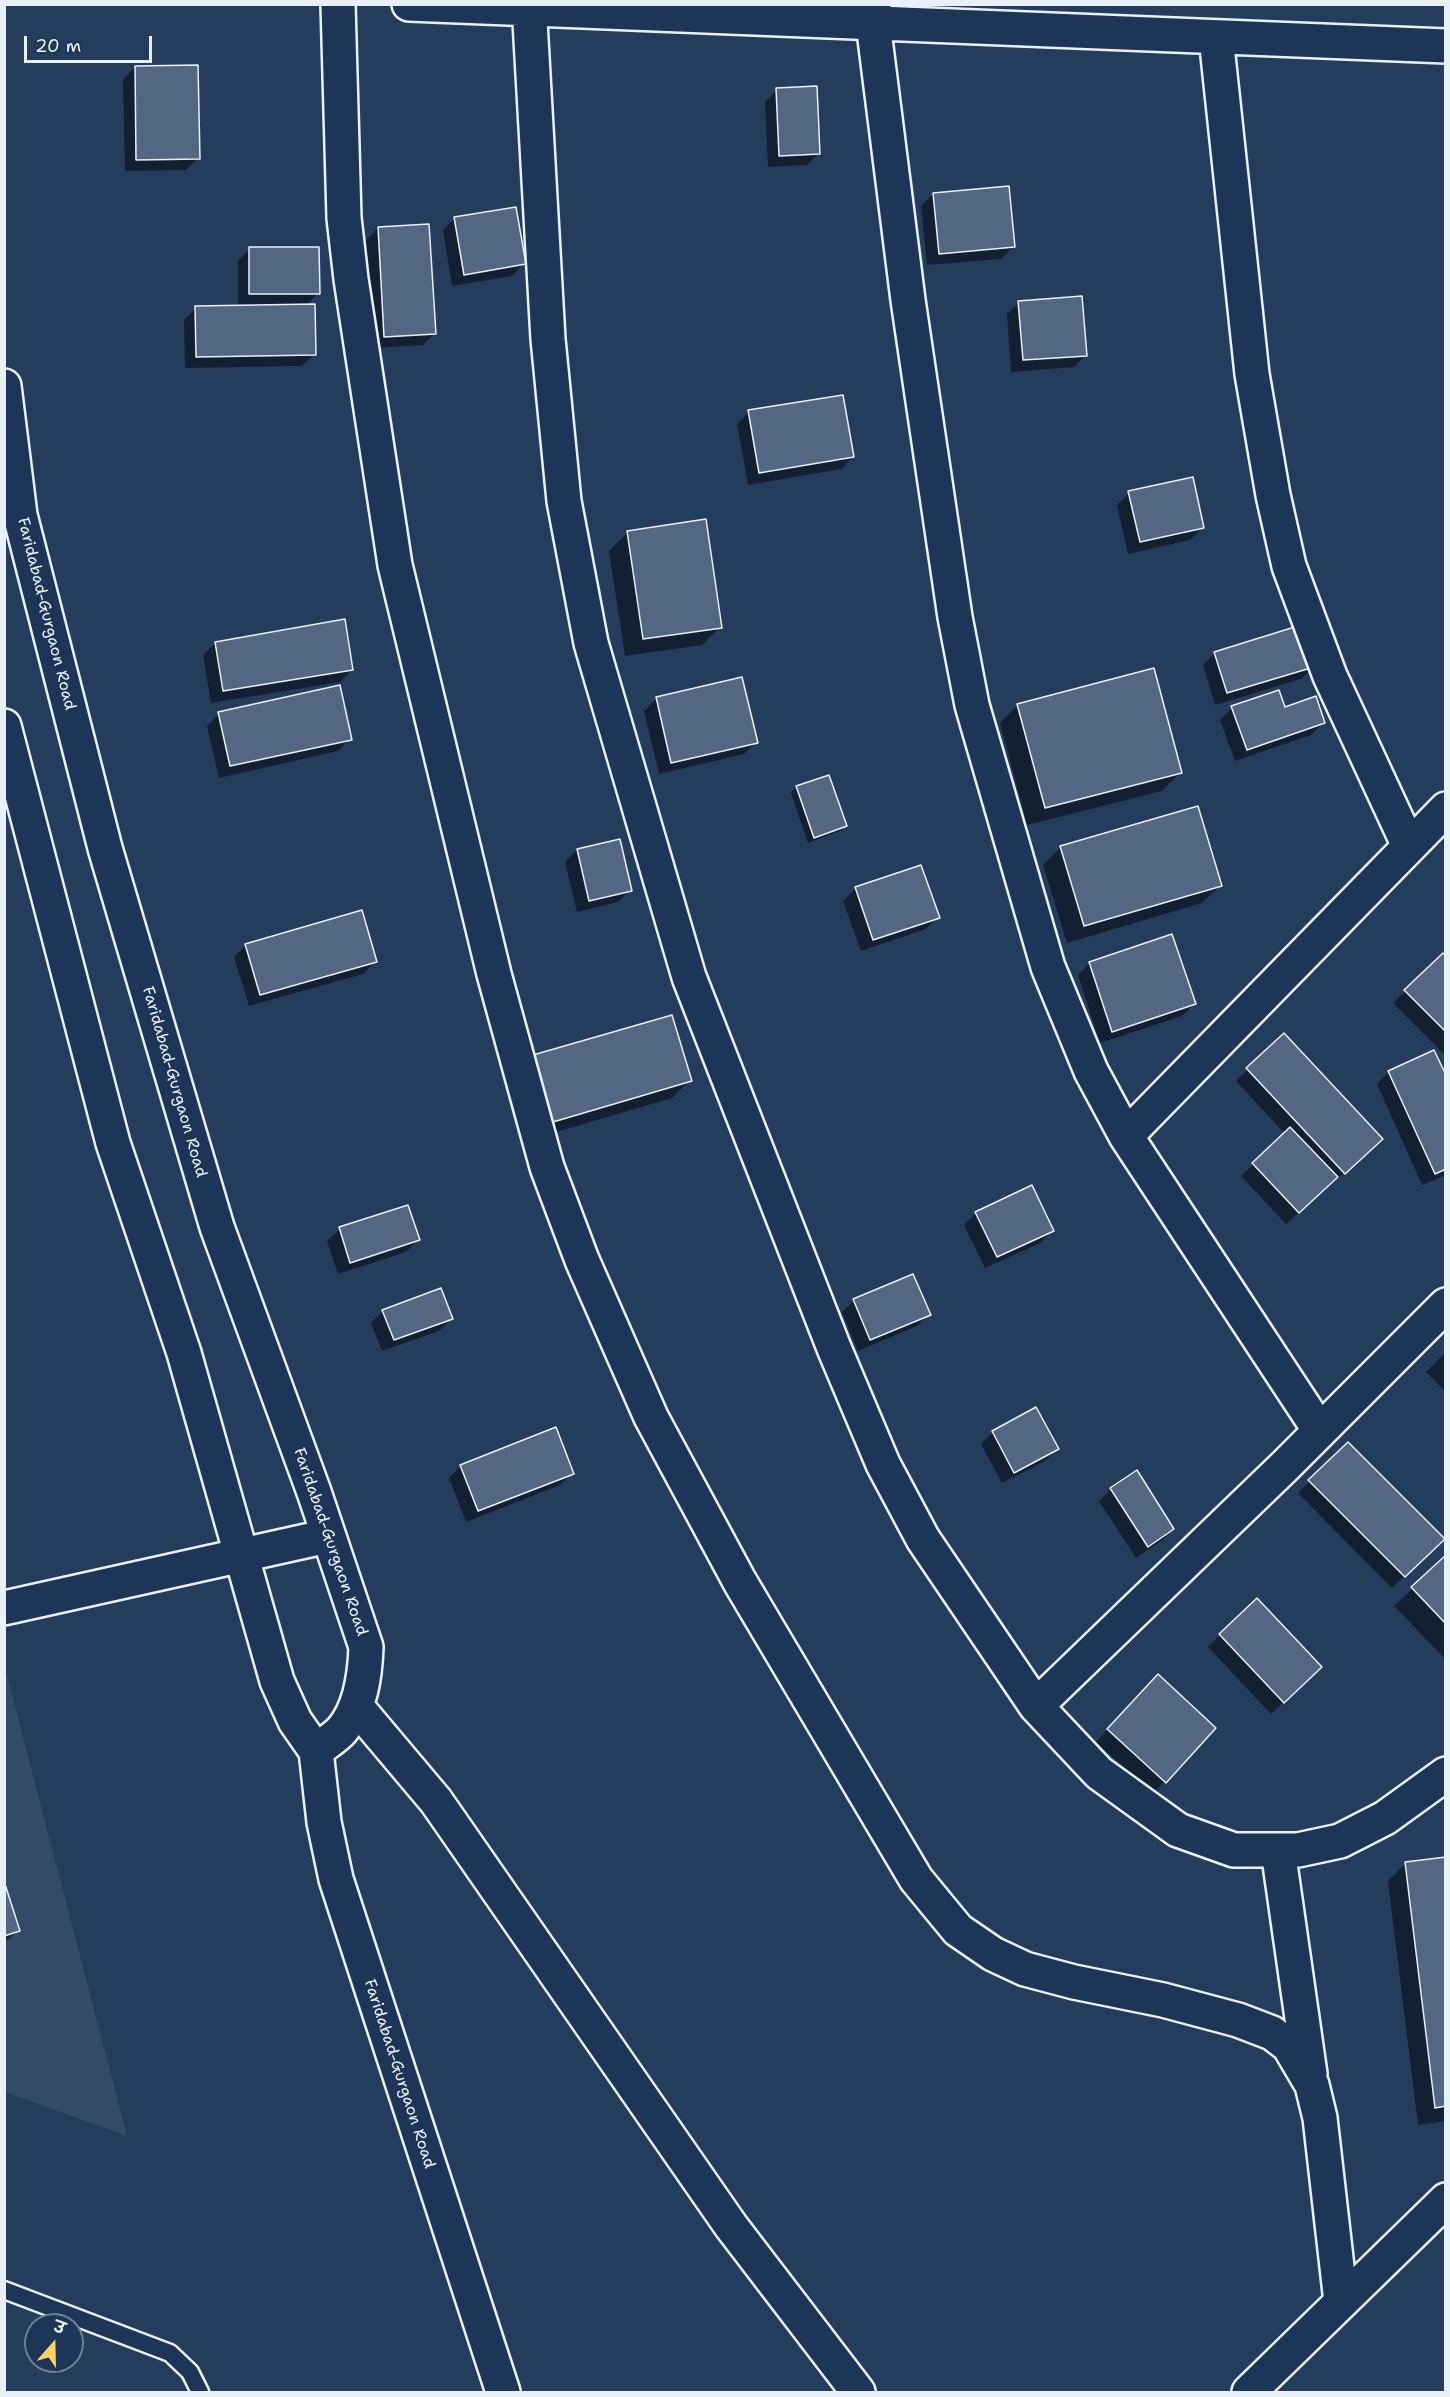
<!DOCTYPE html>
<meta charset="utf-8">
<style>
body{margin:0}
#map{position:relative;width:1450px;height:2397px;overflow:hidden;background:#253d5d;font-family:"Shantell Sans","Playpen Sans Deva",sans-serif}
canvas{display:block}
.frame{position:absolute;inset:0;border:6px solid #e8f1f8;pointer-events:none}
.north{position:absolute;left:24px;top:2313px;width:60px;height:60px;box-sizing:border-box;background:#1d3557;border:2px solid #6e8097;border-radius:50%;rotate:20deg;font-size:16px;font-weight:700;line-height:24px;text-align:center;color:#e8f1f8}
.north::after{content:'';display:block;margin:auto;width:21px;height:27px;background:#ffd166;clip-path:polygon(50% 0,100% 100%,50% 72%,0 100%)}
.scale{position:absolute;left:24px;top:36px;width:128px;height:27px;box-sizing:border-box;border:3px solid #e8f1f8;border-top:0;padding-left:8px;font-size:18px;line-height:21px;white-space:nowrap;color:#e8f1f8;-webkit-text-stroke:4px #1d3557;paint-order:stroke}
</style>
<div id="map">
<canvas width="1450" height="2397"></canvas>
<div class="frame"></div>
<div class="north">उ</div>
<div class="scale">20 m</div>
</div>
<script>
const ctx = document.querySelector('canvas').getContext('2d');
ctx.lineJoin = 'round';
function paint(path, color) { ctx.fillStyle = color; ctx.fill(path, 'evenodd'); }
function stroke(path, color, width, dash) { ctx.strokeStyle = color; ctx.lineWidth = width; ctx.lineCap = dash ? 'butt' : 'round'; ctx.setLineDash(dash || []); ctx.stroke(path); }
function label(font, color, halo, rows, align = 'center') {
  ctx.font = font + ' "Shantell Sans",sans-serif'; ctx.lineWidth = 4.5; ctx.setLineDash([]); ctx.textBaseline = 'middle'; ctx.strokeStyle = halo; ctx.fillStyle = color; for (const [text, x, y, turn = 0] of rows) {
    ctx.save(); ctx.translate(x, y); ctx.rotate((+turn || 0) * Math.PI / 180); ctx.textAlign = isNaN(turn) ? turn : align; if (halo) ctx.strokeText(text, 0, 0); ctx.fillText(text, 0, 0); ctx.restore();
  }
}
paint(new Path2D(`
 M5,1668L127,2136L5,2092Z`), '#334a68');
paint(new Path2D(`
 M135,67L198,158L186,170L125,171L123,79Z
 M777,90L819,153L807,165L768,167L765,102Z
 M933,194L1013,247L1001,259L927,265L921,206Z
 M455,218L524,263L512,276L452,286L443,230Z
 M378,228L435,333L423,345L373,348L366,240Z
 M250,249L318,293L306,306L314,354L302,366L185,368L184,320L196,308L238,307V261Z
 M1019,302L1086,355L1074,367L1011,372L1007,314Z
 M749,412L853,457L841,469L748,485L737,424Z
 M1129,493L1202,528L1190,540L1128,554L1117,505Z
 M627,533L720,627L702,645L625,656L609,551Z
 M215,643L352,670L340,682L211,703L203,655Z
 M1215,653L1313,667L1301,679L1215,705L1203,665Z
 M656,699L756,742L744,754L659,774L644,711Z
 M1018,705L1180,773L1162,791L1027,825L1000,723Z
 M1232,708L1284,709L1323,723L1311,735L1235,761L1220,720Z
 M219,714L350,739L338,751L219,778L207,726Z
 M828,777L845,825L840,831L808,843L791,793L796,787Z
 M1061,847L1220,886L1202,903L1067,943L1043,865Z
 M577,850L630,890L618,902L577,912L565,862Z
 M921,867L938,917L926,929L861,951L843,901L855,889Z
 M246,945L375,962L363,974L249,1006L234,957Z
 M1443,955L1446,958V1056L1393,1003Z
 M1090,963L1194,1004L1182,1016L1100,1043L1078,975Z
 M534,1057L690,1080L672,1098L536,1138Z
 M1248,1069L1369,1151L1286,1224L1241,1176L1285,1134L1236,1081Z
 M1389,1072L1446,1079V1175L1422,1185L1377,1084Z
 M976,1213L1052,1231L1040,1243L985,1268L964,1225Z
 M340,1229L418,1240L406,1252L338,1274L327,1241Z
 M854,1300L929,1314L917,1326L858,1351L842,1312Z
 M383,1311L451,1319L439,1331L382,1351L371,1323Z
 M1446,1352V1392L1426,1372Z
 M993,1432L1057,1449L1045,1461L1002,1483L981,1444Z
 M1348,1444L1442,1539L1392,1588L1298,1493Z
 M461,1466L572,1473L560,1485L466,1522L449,1478Z
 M1111,1489L1173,1529L1161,1541L1136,1558L1099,1501Z
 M1446,1557V1660L1394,1606Z
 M1220,1635L1308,1679L1271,1714L1208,1647Z
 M1146,1688L1165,1781L1153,1793L1096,1742Z
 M1446,1859V2121L1418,2125L1388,1881L1406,1863Z
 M4,1886L18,1931L4,1943Z`), '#0007');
const building = new Path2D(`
 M198,65L200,159L136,160L135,66Z
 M817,86L820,154L779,156L776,88Z
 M1009,186L1015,247L939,254L933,193Z
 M516,207L526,264L464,275L454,217Z
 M429,224L436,334L384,337L378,227Z
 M249,247H319L320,294H249Z
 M1082,296L1087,356L1023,360L1018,301Z
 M315,304L316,355L196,357L195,306Z
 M843,395L854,457L759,473L748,410Z
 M1193,477L1204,528L1140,542L1128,491Z
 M706,519L722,628L643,639L627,531Z
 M345,619L353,670L223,691L215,642Z
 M1301,625L1314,667L1227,693L1214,652Z
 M1154,668L1182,773L1045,808L1017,704Z
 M742,677L758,743L671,763L656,697Z
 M340,685L352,740L230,766L218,712Z
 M1279,690L1285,707L1316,696L1325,723L1247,750L1231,706Z
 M829,775L847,826L814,838L796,786Z
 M1198,806L1222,886L1084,926L1060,846Z
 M620,839L632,891L589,901L577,849Z
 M921,865L940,918L873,940L855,887Z
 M362,910L377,962L260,995L245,944Z
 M1172,934L1196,1004L1112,1032L1089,962Z
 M1443,953L1446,956V1032L1404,990Z
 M672,1015L692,1081L553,1122L533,1055Z
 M1284,1033L1383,1139L1345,1174L1246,1068Z
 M1434,1050L1446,1075V1169L1435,1174L1388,1071Z
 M1290,1127L1338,1177L1299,1213L1252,1163Z
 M1032,1185L1054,1231L997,1257L975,1212Z
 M408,1205L420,1240L350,1263L339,1227Z
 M913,1274L931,1315L870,1340L853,1299Z
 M441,1288L453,1319L394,1340L382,1310Z
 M1036,1407L1059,1449L1014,1473L992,1431Z
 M556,1427L574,1474L478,1511L460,1465Z
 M1348,1442L1445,1539L1405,1577L1308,1480Z
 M1137,1470L1174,1529L1148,1547L1110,1488Z
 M1446,1555V1624L1411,1587Z
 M1257,1598L1322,1667L1284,1703L1219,1634Z
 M1158,1674L1216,1728L1166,1783L1107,1729Z
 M1446,1857V2106L1435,2108L1405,1862Z
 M4,1881L20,1931L4,1936Z`);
paint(building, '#536782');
stroke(building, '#e8f1f8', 1.5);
const lane = new Path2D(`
 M4,2290L170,2353L190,2372L200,2392`);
const street = new Path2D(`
 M338,4L344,218L351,279L395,565L494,974L547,1167L582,1260L651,1417L740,1582L916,1879L958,1930L993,1954L1025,1969L1074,1982L1163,2000L1238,2020L1272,2033L1289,2046L1312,2085L1320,2118L1341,2302
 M409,4L1446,46
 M529,4L548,339L564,501L591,643L689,977L834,1348L883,1464L923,1539L1036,1706L1099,1773L1178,1830L1234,1850H1298L1340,1841L1385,1818L1446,1774
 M874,4L873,23L908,300L955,617L972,705L1048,967L1091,1071L1126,1136L1320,1431
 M1216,37L1252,374L1273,495L1289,566L1330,676L1408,844
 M1126,1136L1446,809
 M4,1608L328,1536
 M1036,1706L1285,1466L1446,1305
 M1278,1850L1310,2074
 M1249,2392L1446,2200`);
const secondary = new Path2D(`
 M4,386L20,515L105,848L217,1227L314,1492L366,1647C365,1675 361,1708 342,1730C335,1738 324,1744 316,1751
 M4,726L113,1143L184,1353L277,1681L295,1721L316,1751L324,1822L336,1879L503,2392
 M356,1706L436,1801L731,2226L858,2392`);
stroke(lane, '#e8f1f8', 21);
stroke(street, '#e8f1f8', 38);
stroke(secondary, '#e8f1f8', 38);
stroke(lane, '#1d3557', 16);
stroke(street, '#1d3557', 33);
stroke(secondary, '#1d3557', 33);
label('16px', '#e8f1f8', '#1d3557', [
 ["Faridabad-Gurgaon Road",46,614,76],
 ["Faridabad-Gurgaon Road",174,1082,74],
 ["Faridabad-Gurgaon Road",330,1542,71],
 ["Faridabad-Gurgaon Road",399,2074,72]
]);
</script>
